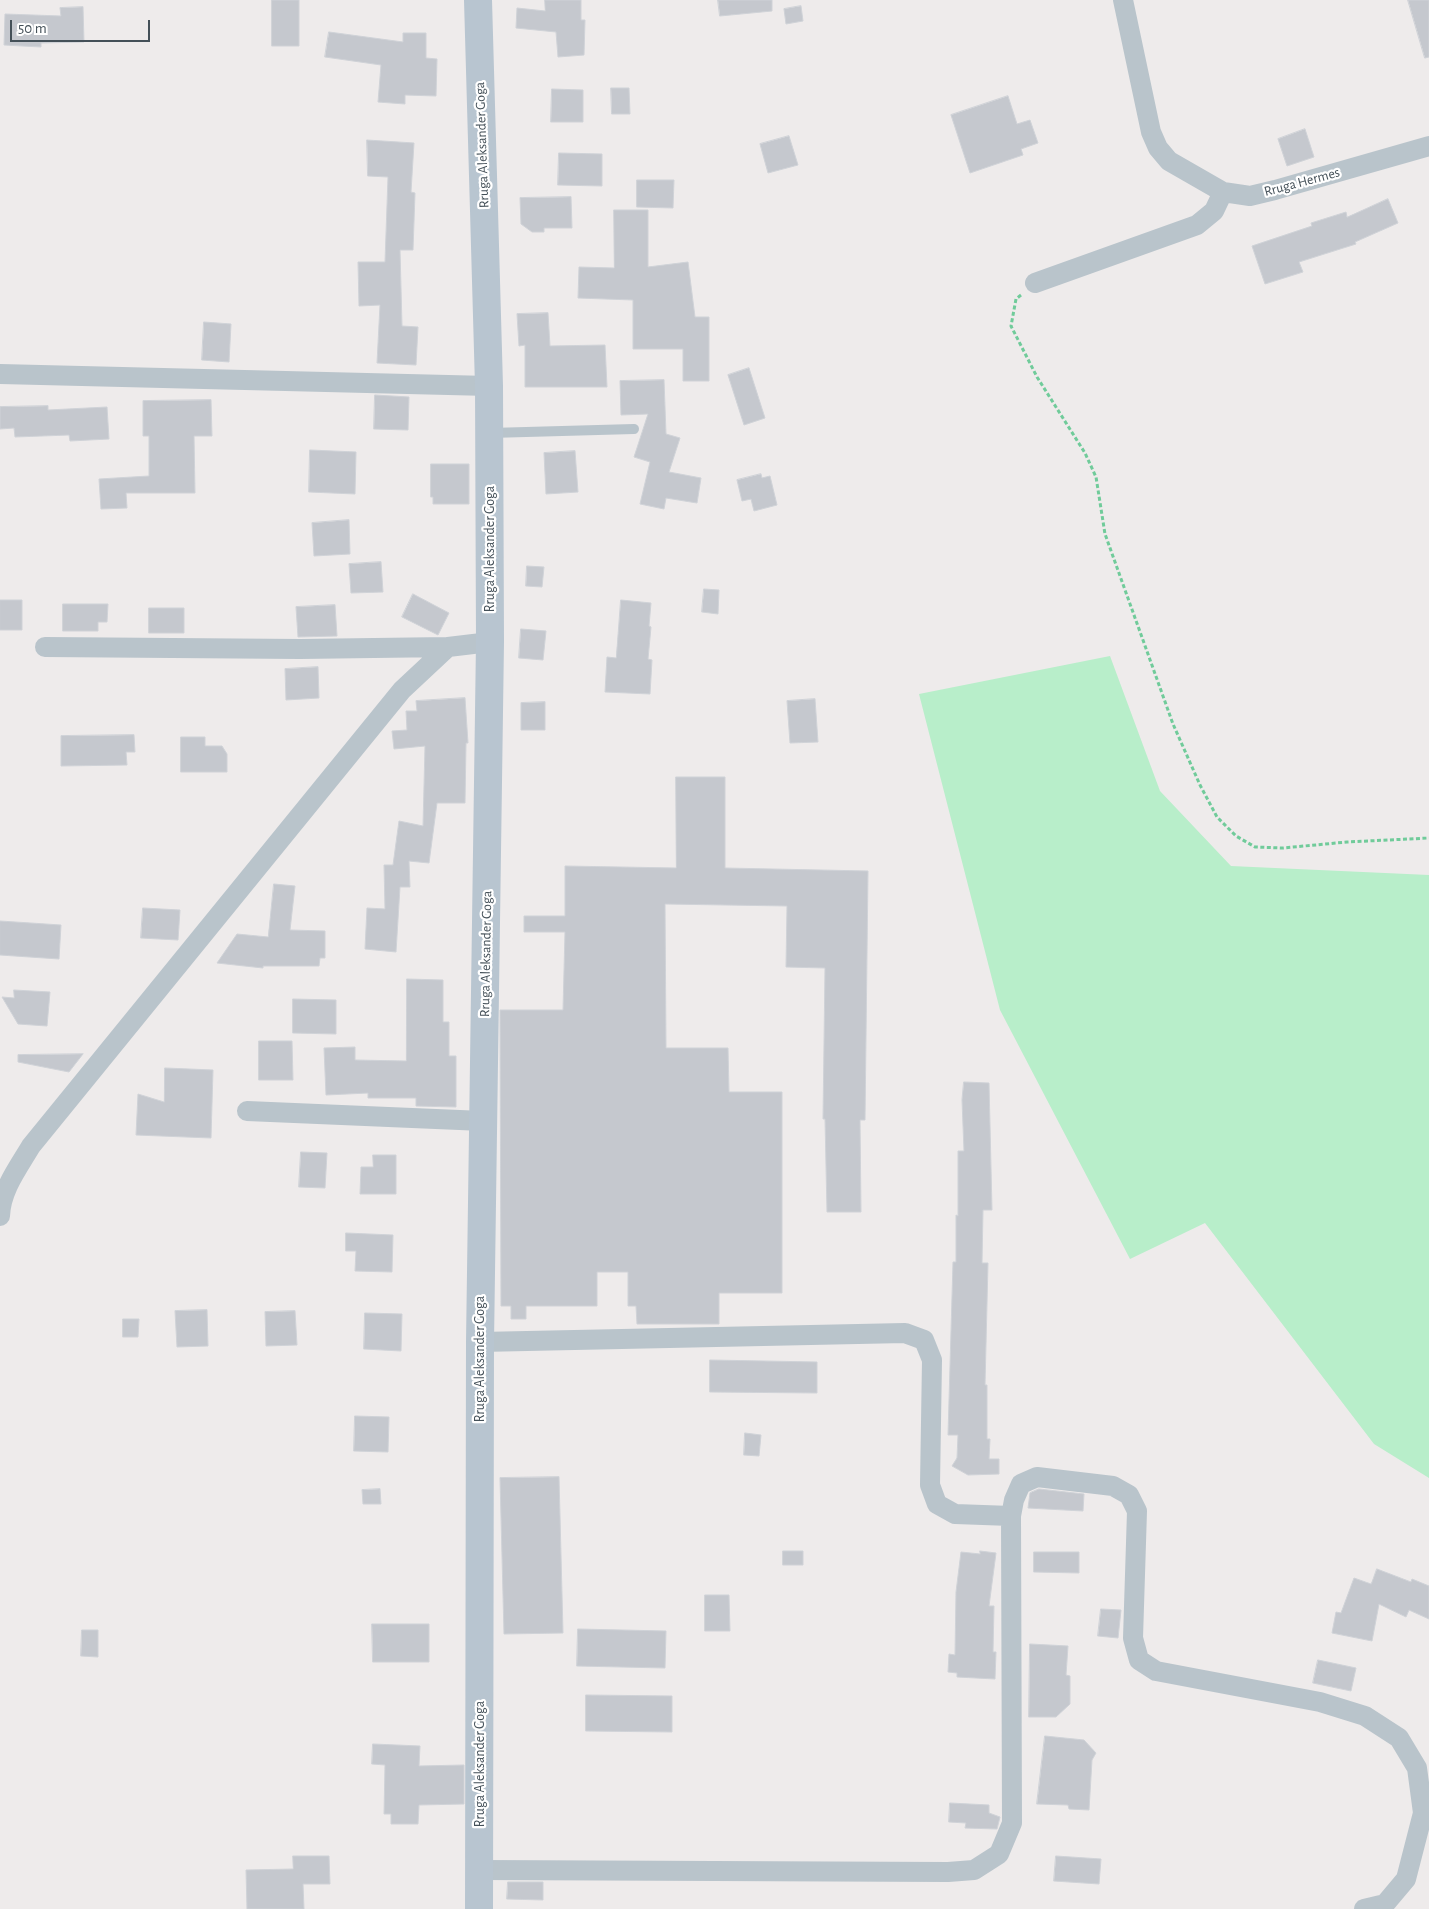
<!DOCTYPE html>
<style>
body{margin:0}
#map{position:relative;width:1429px;height:1909px;overflow:hidden;background:#eeebeb;font-family:"Alegreya Sans",sans-serif}
canvas{display:block}
.scale{position:absolute;left:10px;top:20px;width:140px;height:22px;box-sizing:border-box;border:2px solid #445058;border-top:0;padding-left:6px;font-size:15px;line-height:18px;white-space:nowrap;color:#445058;-webkit-text-stroke:4px #fff;paint-order:stroke}
</style>
<div id="map">
<canvas width="1429" height="1909"></canvas>
<div class="scale">50 m</div>
</div>
<script>
const ctx = document.querySelector('canvas').getContext('2d');
ctx.lineJoin = 'round';
function paint(path, color) { ctx.fillStyle = color; ctx.fill(path, 'evenodd'); }
function stroke(path, color, width, dash) { ctx.strokeStyle = color; ctx.lineWidth = width; ctx.lineCap = dash ? 'butt' : 'round'; ctx.setLineDash(dash || []); ctx.stroke(path); }
function label(font, color, halo, rows, align = 'center') {
  ctx.font = font + ' "Alegreya Sans",sans-serif'; ctx.lineWidth = 4.5; ctx.setLineDash([]); ctx.textBaseline = 'middle'; ctx.strokeStyle = halo; ctx.fillStyle = color; for (const [text, x, y, turn = 0] of rows) {
    ctx.save(); ctx.translate(x, y); ctx.rotate((+turn || 0) * Math.PI / 180); ctx.textAlign = isNaN(turn) ? turn : align; if (halo) ctx.strokeText(text, 0, 0); ctx.fillText(text, 0, 0); ctx.restore();
  }
}
paint(new Path2D(`
 M1110,656L1160,791L1231,866L1429,875V1478L1374,1444L1205,1223L1130,1259L1000,1010L919,694Z`), '#b8eeca');
const building = new Path2D(`
 M272,0H299V46H272Z
 M545,0H581V20H585L584,55L558,57L556,32L516,28L517,8L545,11Z
 M718,0H772V11L720,16Z
 M1408,0H1429V57L1425,58Z
 M801,6L803,21L786,24L784,9Z
 M83,7L84,42L41,43V47L4,45L5,14L61,16L60,8Z
 M329,32L403,42V33H426V58L437,59L436,96L405,95V104L378,102L381,65L325,57Z
 M611,88H629L630,114H612Z
 M552,89L583,90V122H551Z
 M1008,96L1017,124L1030,120L1038,143L1021,149L1023,155L970,173L951,115Z
 M1305,129L1314,157L1287,166L1278,139Z
 M789,136L798,165L768,173L760,144Z
 M367,140L414,143L411,192L415,193L413,250H400L402,326L418,327L416,365L377,363L380,305L359,306L358,262H385L388,177L368,176Z
 M559,153L602,154V186L558,185Z
 M637,180H674L673,208L637,207Z
 M571,197L572,228H544V232H532L521,224L520,198Z
 M1388,199L1398,223L1355,242L1356,244L1299,262L1303,272L1265,284L1252,246L1312,226L1311,223L1346,212L1347,217Z
 M614,210H648V267L688,262L695,317H709V381H683V349H633V300L578,298L579,267L614,268Z
 M548,313L550,346L605,345L607,387H525V345L519,346L517,314Z
 M204,322L231,324L229,362L202,360Z
 M749,368L765,418L744,425L728,375Z
 M664,380L666,434L680,438L669,472L701,478L697,503L666,498L664,509L640,504L650,462L634,457L648,414L621,415L620,381Z
 M375,395L409,397L408,430L374,429Z
 M211,400L212,436H194L195,493H126L127,508L101,509L99,479L149,476V436H143V401Z
 M48,406V410L107,407L109,439L70,441L69,435L15,437L14,428L0,429V407Z
 M310,450L356,452L355,494L309,492Z
 M575,451L578,492L546,494L544,453Z
 M431,464H469V504H433V497H431Z
 M761,474L762,478L770,476L777,505L754,511L751,499L742,501L737,480Z
 M349,520L350,554L314,556L312,523Z
 M381,562L383,592L351,593L349,564Z
 M527,566L544,567L542,587L526,586Z
 M704,589L719,590L718,614L702,612Z
 M413,594L449,613L438,635L402,617Z
 M0,600H22V630H0Z
 M621,600L651,603L649,626L651,627L648,659L652,660L650,694L605,692L607,657L616,658Z
 M63,604H108L107,622H98V631H63Z
 M335,605L337,636L298,637L296,607Z
 M149,608H184V633H149Z
 M521,629L546,631L543,660L519,658Z
 M318,667L319,698L286,700L285,669Z
 M465,698L468,743H466L465,803H437L429,863L409,861L410,887H400L396,952L365,949L367,908L385,909L384,865H393L399,821L423,826L425,746L394,749L392,731L407,730L406,711H417L416,701Z
 M815,699L818,742L790,743L787,701Z
 M545,702V730H521V703Z
 M134,735L135,752H126L127,765L61,766V736Z
 M181,737H205V746H222L227,754V772H181Z
 M676,777H725V868L868,871L865,1120H860L861,1212H827L825,1119H823L825,968L786,967L787,906L665,904L666,1048H728L729,1092H782V1293H719V1324H637L636,1306H628V1272H597V1306H526V1319H511V1306H501L500,1010H563L565,932H524V916H565V866L676,868Z
 M274,884L295,886L290,930L325,931V958H320L319,966H263V968L217,963L237,934L268,937Z
 M143,908L180,910L178,940L141,938Z
 M0,921L61,925L59,959L0,955Z
 M407,979L443,980V1022H449V1056H456V1107L416,1106V1098H368V1093L326,1095L324,1048L355,1047V1060L406,1061Z
 M14,990L50,992L47,1026L18,1024L2,997L14,998Z
 M293,999L336,1000V1034L293,1033Z
 M259,1041H292L293,1080H259Z
 M83,1054L69,1072L18,1062V1055Z
 M165,1068L213,1070L211,1138L136,1135L138,1094L164,1102Z
 M964,1082L989,1083L992,1210H983L982,1263H988L985,1385H987V1439H990L989,1459H999V1474L968,1475L952,1466L957,1458L958,1435H948L953,1262H956V1215L958,1216V1151H964L962,1100Z
 M301,1152L327,1153L325,1188L299,1187Z
 M373,1155H396V1194H360L361,1167H373Z
 M346,1233L393,1235L392,1272L355,1271L356,1251H346Z
 M207,1310L208,1346L177,1347L175,1311Z
 M295,1311L297,1345L266,1346L265,1312Z
 M365,1313L402,1314L401,1351L364,1349Z
 M123,1319H139L138,1337H123Z
 M710,1360L817,1362V1393L710,1392Z
 M355,1416L389,1417L388,1452L354,1451Z
 M745,1433L761,1435L759,1456L744,1455Z
 M559,1477L563,1633L504,1634L500,1478Z
 M380,1489L381,1504H363L362,1490Z
 M1039,1489L1084,1494L1083,1511L1028,1508L1030,1493Z
 M783,1551H803V1565H783Z
 M980,1551L996,1553L989,1606H994L993,1652H996L995,1679L957,1677V1673L948,1672L949,1654L955,1655L956,1592L961,1552L980,1554Z
 M1034,1552H1079V1573L1034,1572Z
 M1377,1569L1411,1582L1412,1579L1429,1586V1619L1409,1610L1406,1617L1379,1604L1372,1641L1332,1633L1336,1612L1341,1613L1354,1578L1371,1584Z
 M705,1595H729L730,1631H705Z
 M1101,1609L1121,1610L1118,1638L1098,1636Z
 M372,1624H429V1662H373Z
 M578,1629L666,1631L665,1668L577,1666Z
 M82,1630H98V1657L81,1656Z
 M1030,1644L1068,1646L1066,1675L1070,1676V1704L1056,1717H1029Z
 M1318,1660L1356,1668L1351,1691L1313,1683Z
 M586,1695L672,1696V1732L586,1731Z
 M1045,1736L1084,1740L1096,1753L1092,1760L1089,1810L1069,1809L1068,1805L1037,1804Z
 M373,1744L420,1746L419,1766L464,1765V1804L419,1805L418,1824H391V1814H384L385,1765L372,1764Z
 M950,1803L989,1805V1813L1000,1817L997,1829L965,1828L966,1823L949,1822Z
 M293,1856H329L330,1884H303L304,1909H247L246,1870L293,1869Z
 M1056,1856L1101,1859L1099,1884L1054,1881Z
 M508,1882H543V1900L507,1899Z`);
paint(building, '#c5c8ce');
stroke(building, '#cfd2d7', 1);
stroke(new Path2D(`
 M1021,295L1016,299L1011,326L1037,377L1085,453L1096,477L1105,534L1173,724L1200,785L1217,817L1236,836L1255,847L1283,848L1347,842L1429,838`), '#70cb9a', 3, [4, 2.5]);
stroke(new Path2D(`
 M490,433L634,429`), '#b9c4cb', 10);
stroke(new Path2D(`
 M1123,0L1151,132L1158,148L1169,161L1223,192L1250,196L1275,190L1429,146
 M1035,283L1197,225L1214,211L1223,192
 M0,374L489,386
 M45,647L300,649L448,647
 M247,1111L483,1121
 M0,1216C1,1190 18,1168 31,1146L402,690L448,647L490,642
 M480,1342L905,1333L924,1340L932,1360L930,1485L937,1504L955,1514L1011,1516
 M479,1870L948,1872L974,1870L999,1854L1012,1823L1011,1516L1014,1500L1021,1484L1037,1477L1113,1486L1129,1495L1137,1511L1133,1638L1139,1660L1156,1671L1320,1702L1365,1716L1399,1738L1417,1768L1423,1813L1406,1879L1385,1904L1383,1909
 M1364,1909L1385,1904`), '#b9c4cb', 20);
stroke(new Path2D(`
 M478,0L489,386L490,642L480,1342L479,1909`), '#b8c5d0', 28);
label('14px', '#445058', '#fff', [
 ["Rruga Aleksander Goga",482,145,-92],
 ["Rruga Hermes",1302,182,-15],
 ["Rruga Aleksander Goga",490,549,-90],
 ["Rruga Aleksander Goga",486,954,-89],
 ["Rruga Aleksander Goga",480,1359,-90],
 ["Rruga Aleksander Goga",480,1764,-90]
]);
</script>
